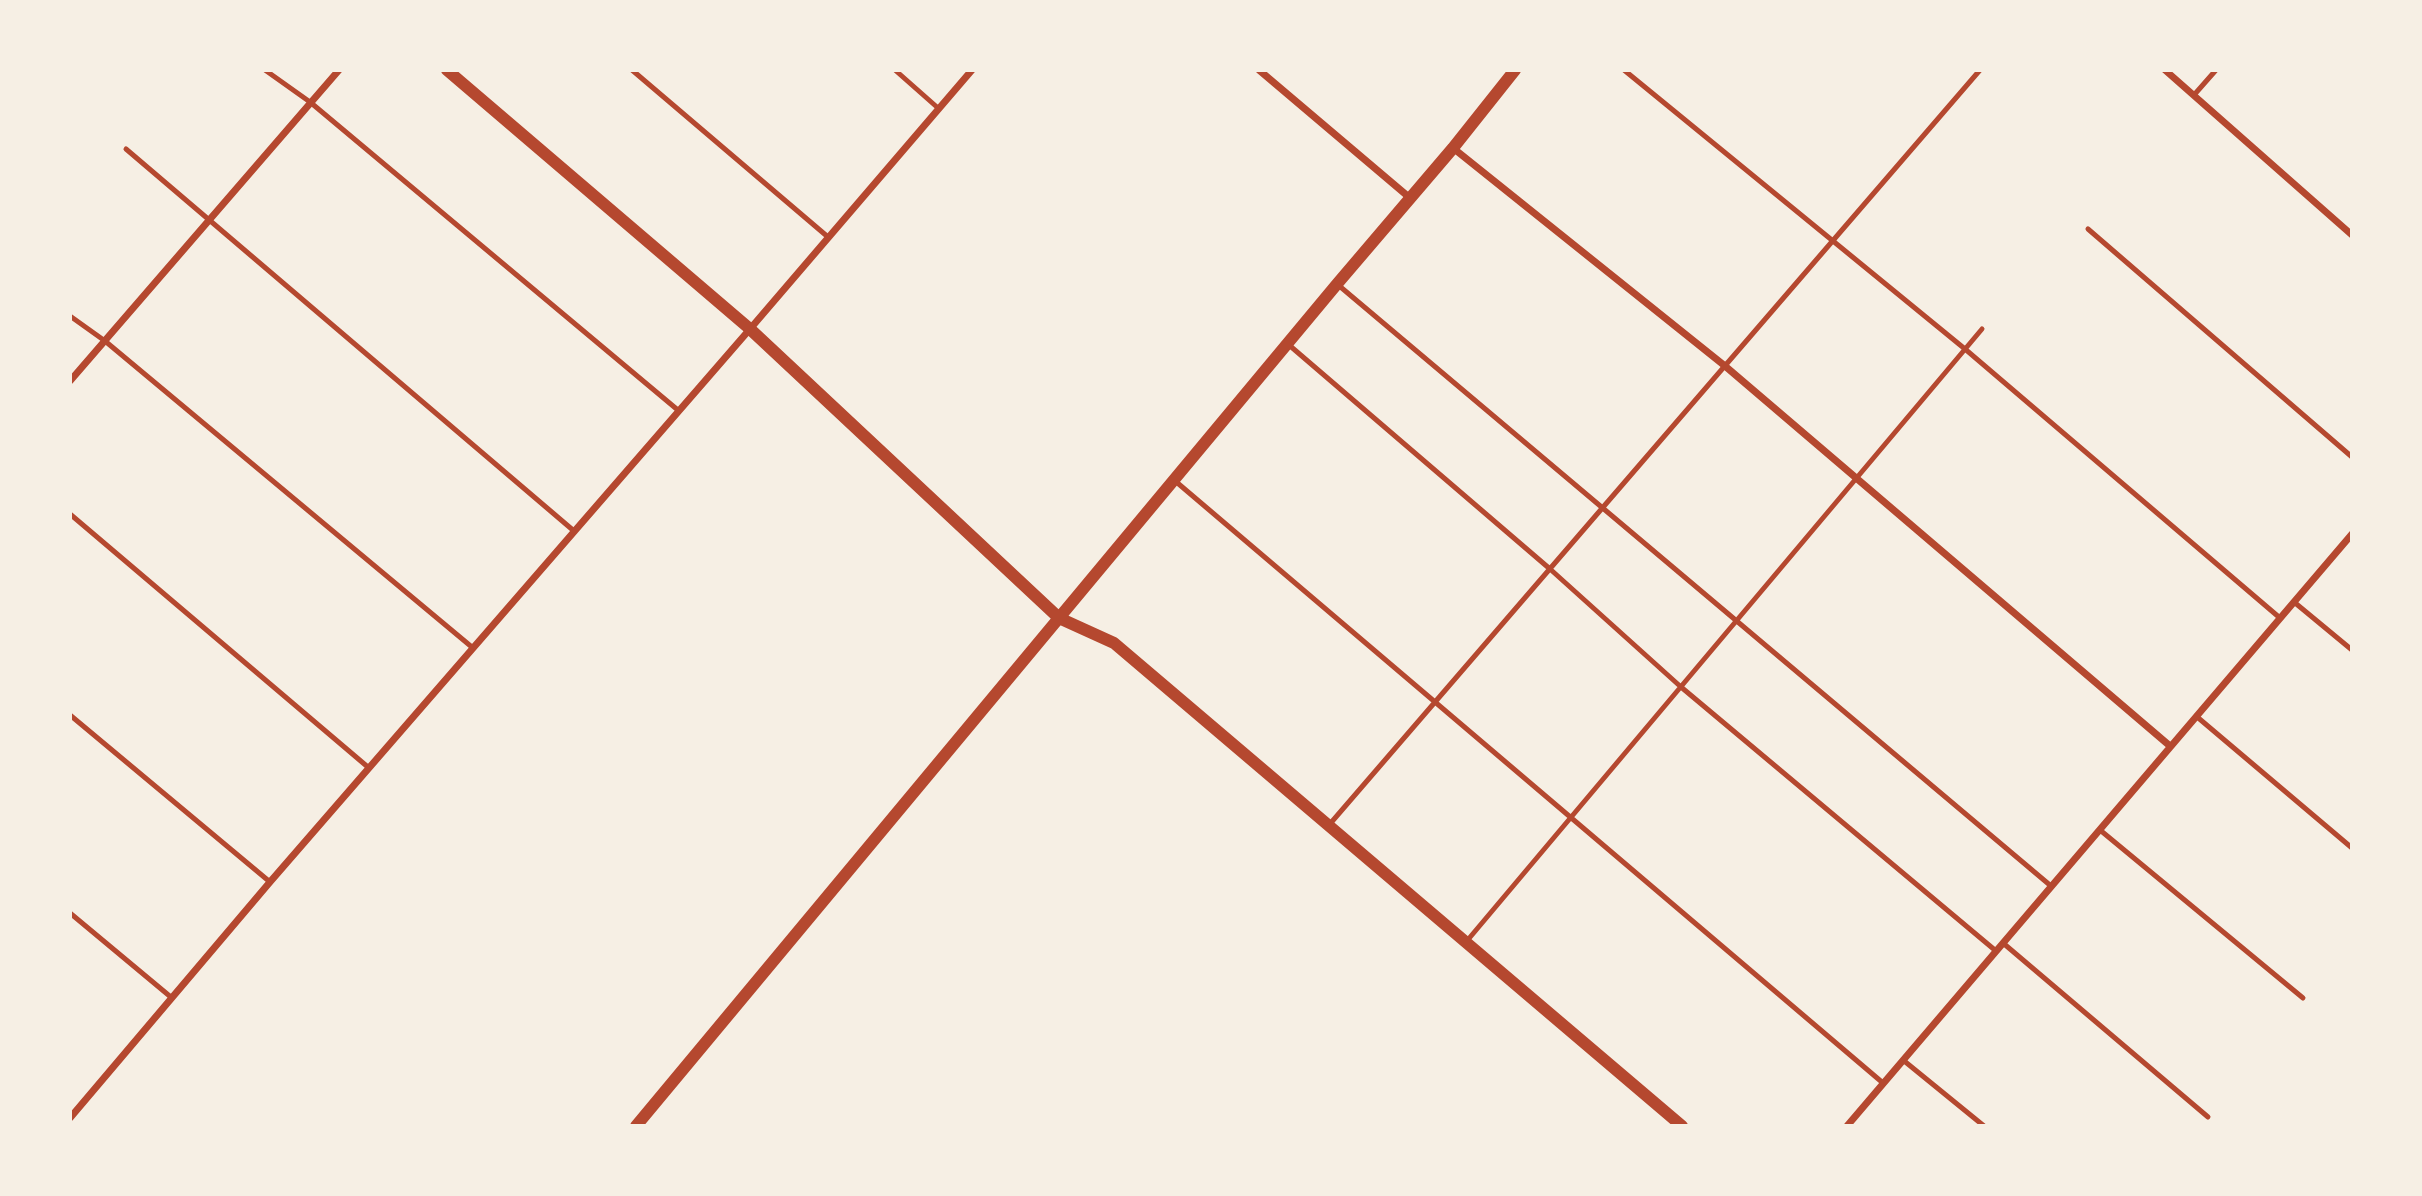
<!DOCTYPE html>
<style>
body{margin:0}
#map{position:relative;width:2422px;height:1196px;overflow:hidden;background:#f6efe4;font-family:Montserrat,sans-serif}
canvas{display:block}
.frame{position:absolute;inset:0;border:72px solid #f6efe4;pointer-events:none}
</style>
<div id="map">
<canvas width="2422" height="1196"></canvas>
<div class="frame"></div>
</div>
<script>
const ctx = document.querySelector('canvas').getContext('2d');
ctx.lineJoin = 'round';
function stroke(path, color, width, dash) { ctx.strokeStyle = color; ctx.lineWidth = width; ctx.lineCap = dash ? 'butt' : 'round'; ctx.setLineDash(dash || []); ctx.stroke(path); }
stroke(new Path2D(`
 M265,70L310,102L679,411
 M632,70L828,237
 M895,70L938,108
 M1624,70L1965,349L2280,618
 M2194,95L2216,70
 M126,149L574,531
 M2088,229L2352,457
 M1337,284L2051,886
 M70,316L105,341L473,648
 M1289,345L1550,569L1681,687L1996,951
 M1174,480L1883,1083
 M70,514L369,768
 M2294,602L2352,650
 M70,715L270,882
 M2196,716L2352,848
 M1329,825L1980,70
 M2100,830L2303,998
 M70,913L172,998
 M1466,942L1982,329
 M2003,943L2208,1117
 M1903,1060L1984,1126`), '#b5482f', 5);
stroke(new Path2D(`
 M1259,70L1410,198
 M2165,70L2352,235
 M1453,148L1725,366L2170,746
 M70,381L339,70
 M70,1118L270,882L750,329L972,70
 M1847,1126L2352,534`), '#b5482f', 7);
stroke(new Path2D(`
 M447,70L750,329L1059,618L1114,643L1682,1126
 M636,1126L1337,284L1453,148L1515,70`), '#b5482f', 12);
</script>
